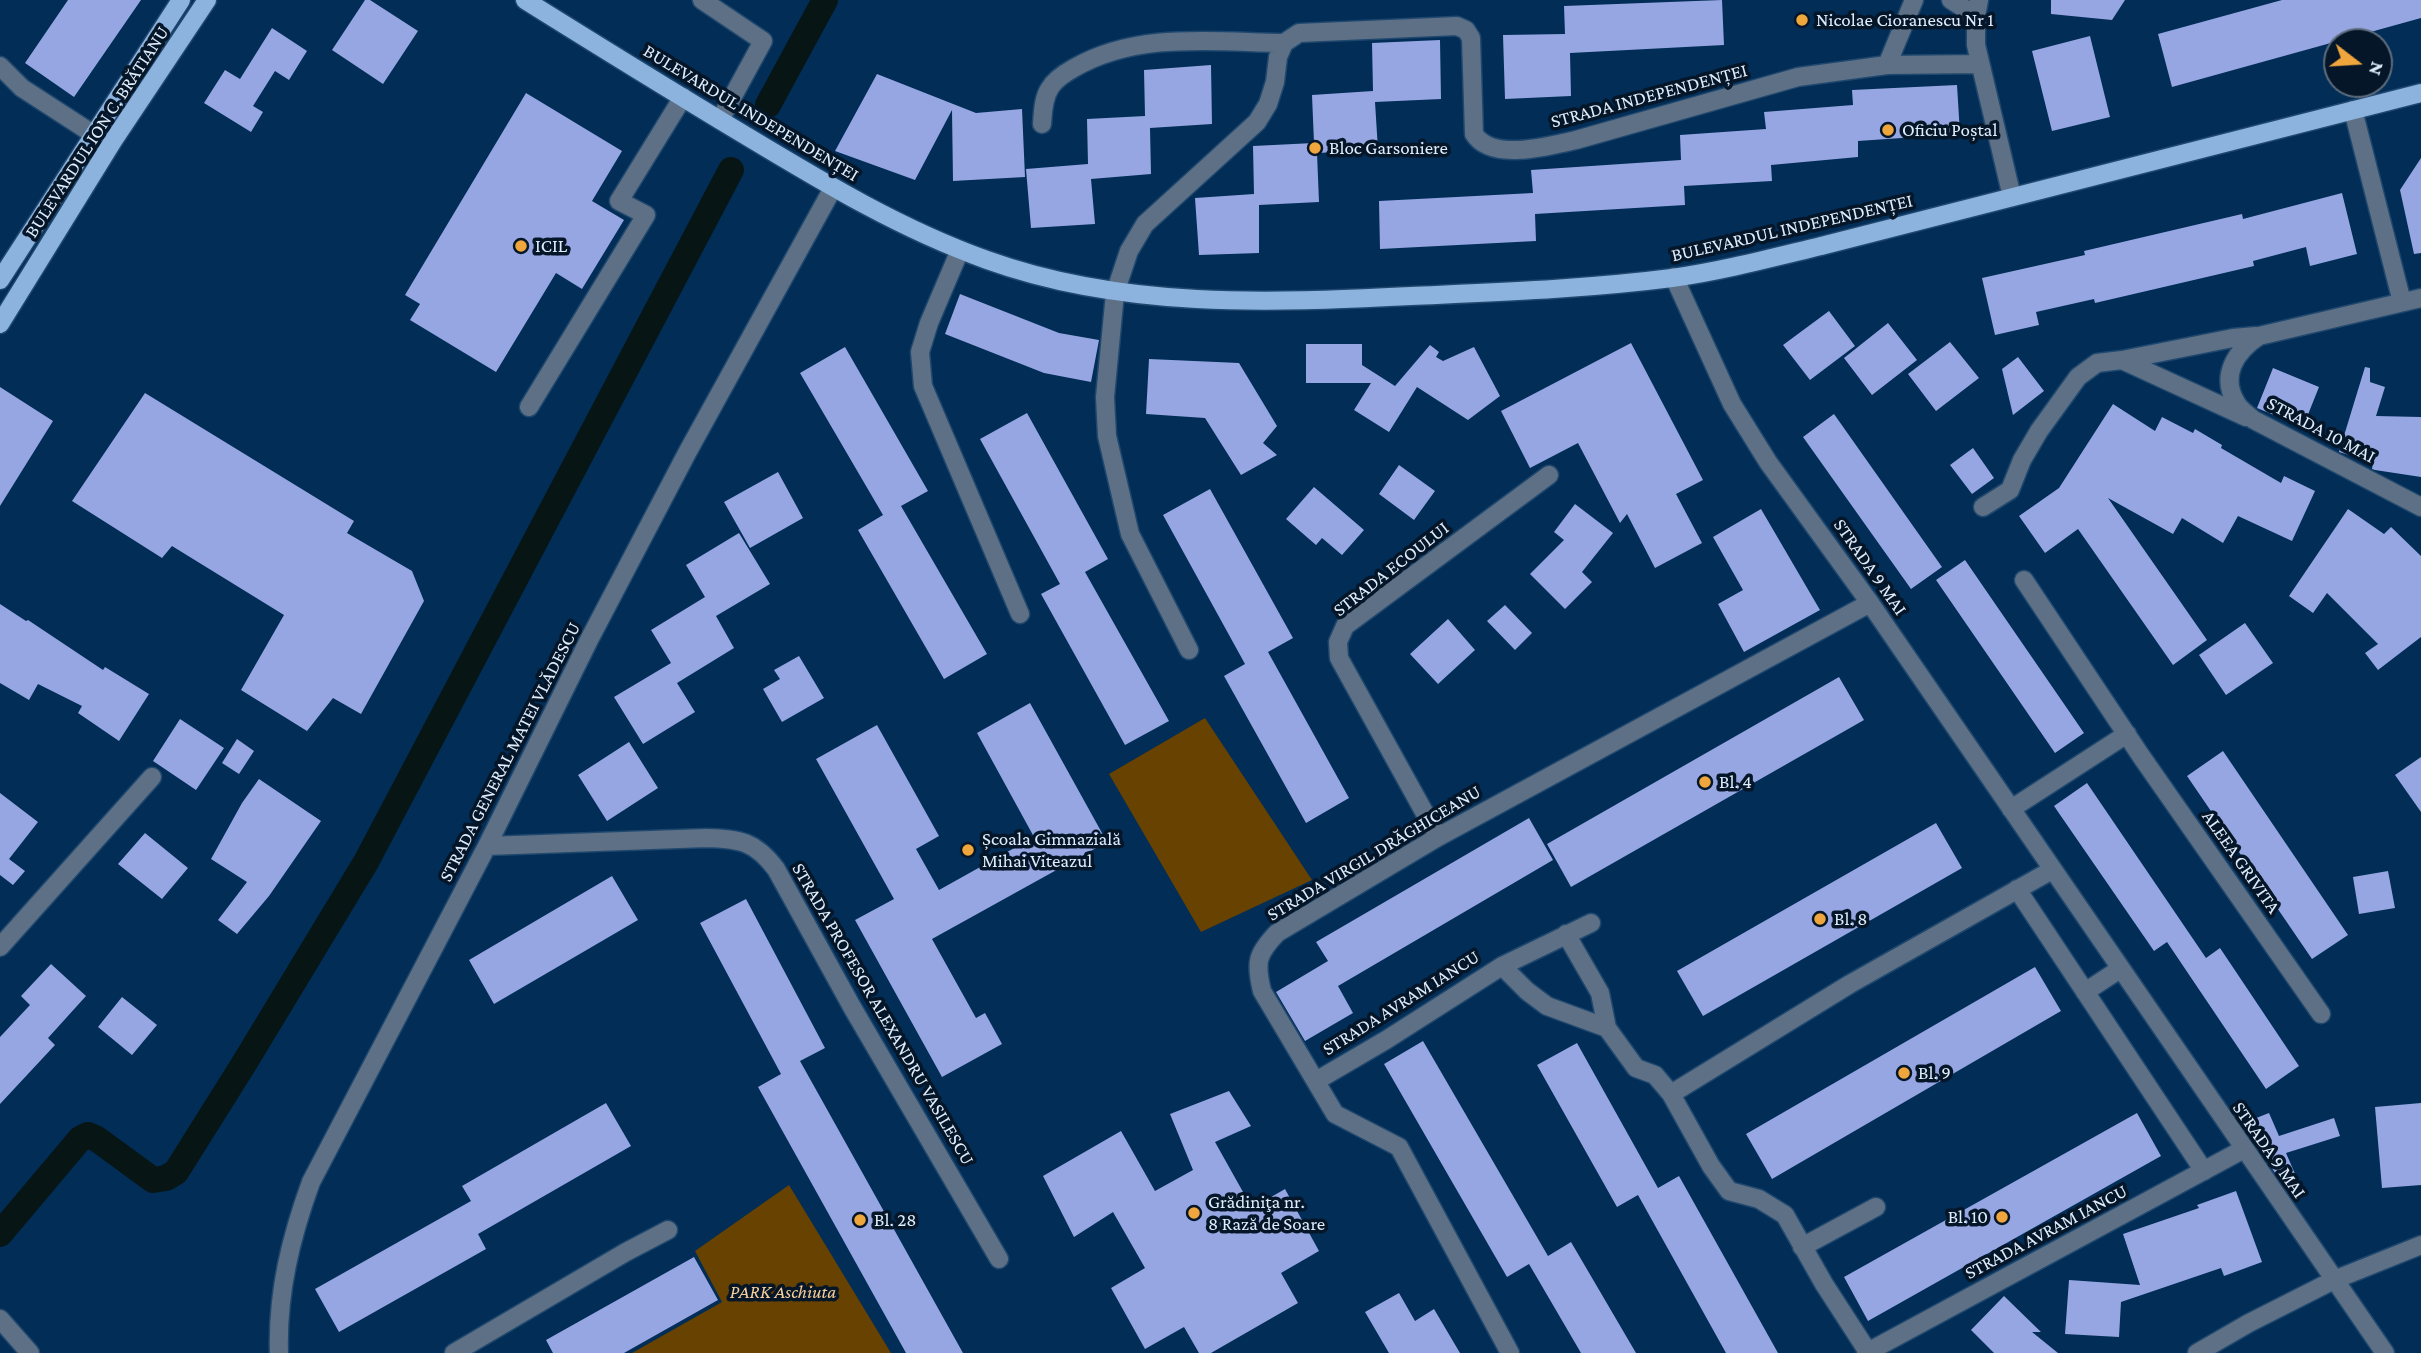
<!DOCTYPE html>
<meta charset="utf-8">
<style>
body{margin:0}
#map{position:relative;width:2421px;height:1353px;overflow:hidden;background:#012d57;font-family:"Crimson Pro",serif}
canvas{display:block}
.north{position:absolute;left:2323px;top:28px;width:70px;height:70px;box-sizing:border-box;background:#051628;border:2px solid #5c6c7d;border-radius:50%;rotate:107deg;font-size:19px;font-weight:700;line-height:28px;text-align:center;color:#dfedfd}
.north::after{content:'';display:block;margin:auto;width:24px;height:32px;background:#efa73d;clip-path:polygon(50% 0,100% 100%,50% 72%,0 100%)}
</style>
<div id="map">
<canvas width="2421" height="1353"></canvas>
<div class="north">N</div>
</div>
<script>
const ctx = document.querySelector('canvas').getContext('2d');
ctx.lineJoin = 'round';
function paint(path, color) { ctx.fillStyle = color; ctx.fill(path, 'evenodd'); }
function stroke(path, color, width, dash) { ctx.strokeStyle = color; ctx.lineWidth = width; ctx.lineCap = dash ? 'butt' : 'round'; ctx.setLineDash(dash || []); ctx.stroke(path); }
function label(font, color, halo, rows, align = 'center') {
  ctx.font = font + ' "Crimson Pro",serif'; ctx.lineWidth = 7; ctx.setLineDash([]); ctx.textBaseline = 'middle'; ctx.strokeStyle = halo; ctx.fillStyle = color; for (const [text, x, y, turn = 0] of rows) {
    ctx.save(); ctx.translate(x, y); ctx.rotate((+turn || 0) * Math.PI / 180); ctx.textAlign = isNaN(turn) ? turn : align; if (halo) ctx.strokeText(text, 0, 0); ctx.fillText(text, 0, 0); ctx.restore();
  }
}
paint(new Path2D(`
 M1205,718L1312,880L1201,932L1109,774Z
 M789,1185L891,1353H632L722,1302L695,1251Z`), '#674200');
stroke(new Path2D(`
 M768,105L825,0
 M0,1234L80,1139L88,1135L97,1139L153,1180L166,1178L176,1172L245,1062L366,862L731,170`), '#071615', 26);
paint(new Path2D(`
 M68,0H141L74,97L25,63Z
 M365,0H370L418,31L383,84L332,50Z
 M1722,0L1724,45L1570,53L1571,96L1505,99L1503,35L1565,34L1564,6Z
 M2051,0H2125L2112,20L2051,14Z
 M2282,0H2421V18L2172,87L2158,34Z
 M272,28L307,51L289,80L275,71L253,106L263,112L251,132L204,103L225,70L240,79Z
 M2090,36L2110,117L2052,131L2032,51Z
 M1440,40L1441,99L1375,102L1378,150L1317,153L1319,202L1259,205V253L1199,255L1195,198L1254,194L1253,146L1314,143L1312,95L1373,91L1372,43Z
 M1211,65L1212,124L1150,128L1151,174L1091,179L1095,224L1031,228L1026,169L1088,164L1087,119L1145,116L1144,70Z
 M877,74L976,113L1022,109L1025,177L953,181L952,110L915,180L835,151Z
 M1957,85L1960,134L1858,141V157L1771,165L1772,181L1684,186L1685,205L1535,214L1536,241L1380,249L1379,201L1533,193L1531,170L1681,160L1680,135L1766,129L1764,112L1853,105L1852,90Z
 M526,93L622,151L592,201L624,220L582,289L556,273L496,372L410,320L420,304L405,295Z
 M2421,158V253L2414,254L2400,190Z
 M2342,193L2357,254L2310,266L2306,247L2253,261L2254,266L2095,303L2094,299L2036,312L2039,325L1995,335L1982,278L2085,255L2084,251L2242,214L2243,219Z
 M960,294L1059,333L1099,340L1091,382L1044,373L945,334Z
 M1829,311L1855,346L1810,380L1783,345Z
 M1888,323L1917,360L1872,395L1844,358Z
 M1950,342L1979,378L1936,411L1908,374Z
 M1631,343L1703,480L1676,494L1702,543L1655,568L1627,514L1620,523L1578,443L1530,468L1501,411Z
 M1306,344H1362V365L1395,386L1430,345L1439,352L1436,357L1443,361L1474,347L1500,396L1468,420L1417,387L1389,432L1354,410L1371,383H1306Z
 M845,347L928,491L901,506L987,654L944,679L858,530L883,515L800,373Z
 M2018,357L2044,391L2013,415L2002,369Z
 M1149,359L1239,363L1277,426L1263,443L1277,455L1241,475L1205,418L1146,414Z
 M2365,367L2370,368V382L2385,387L2376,416L2421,417V477L2375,470L2372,469L2373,462L2339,452Z
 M2273,368L2319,387L2303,427L2257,408Z
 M0,387L53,421L0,506Z
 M145,393L354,521L347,533L412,571L424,601L361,714L333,698L307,731L241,690L284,615L172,546L162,558L72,501Z
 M2113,404L2155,431L2162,417L2193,433L2195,429L2222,445L2221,448L2281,483L2284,476L2315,491L2292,541L2238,516L2223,543L2182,518L2173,534L2108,498L2207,640L2173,665L2078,529L2045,553L2019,516L2059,488Z
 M1027,413L1108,559L1085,572L1169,721L1125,745L1041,594L1060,584L980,439Z
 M1834,414L1942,567L1911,589L1803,437Z
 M1973,448L1994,478L1972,494L1950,465Z
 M1399,465L1435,491L1414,520L1379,494Z
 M778,472L803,518L750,548L724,502Z
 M1314,487L1364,530L1342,555L1322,538L1316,545L1286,519Z
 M1210,489L1293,638L1268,652L1349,798L1306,823L1224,676L1245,664L1163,515Z
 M1575,504L1613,533L1582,572L1592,582L1565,609L1530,574L1564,540L1554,532Z
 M1761,509L1820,610L1744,652L1718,604L1743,590L1713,537Z
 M2348,509L2384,534L2391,527L2421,556V637L2378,670L2365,653L2378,644L2327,593L2313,613L2289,596Z
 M739,533L770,584L716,616L734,648L677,683L695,712L643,744L614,697L671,663L651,630L705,597L686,565Z
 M1965,560L2084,733L2055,753L1936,580Z
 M0,604L26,621L28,620L103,670L105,667L149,694L119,741L78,713L82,706L38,684L29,700L0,683Z
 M1505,605L1532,633L1515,650L1487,621Z
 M1448,619L1475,650L1438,684L1410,654Z
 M2245,623L2273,663L2226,695L2199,655Z
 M799,656L824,698L782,722L763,689L780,679L774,670Z
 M1839,677L1864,720L1571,887L1547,844Z
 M1030,703L1107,842L932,939L976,1018L985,1013L1002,1044L942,1077L855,920L894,899L816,759L877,725L939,836L916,849L939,890L1034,837L977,733Z
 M180,719L224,748L196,790L153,761Z
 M237,739L254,751L239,774L222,763Z
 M629,742L658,788L607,821L578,775Z
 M2223,751L2348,935L2312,959L2187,776Z
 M2421,757V812L2395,775Z
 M259,779L321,821L269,896L237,934L218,920L247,882L211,859L242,803Z
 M2087,783L2206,958L2220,948L2299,1066L2266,1089L2167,942L2154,951L2054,806Z
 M0,793L38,822L9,859L25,871L13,885L0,875Z
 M1529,818L1553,860L1338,986L1353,1013L1305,1041L1276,992L1328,961L1316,942Z
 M1936,823L1962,868L1703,1016L1677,971Z
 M145,833L188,868L162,899L118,864Z
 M2388,871L2395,908L2359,914L2353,877Z
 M612,876L638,920L494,1004L469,960Z
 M746,899L825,1048L800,1061L963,1353H906L758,1087L781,1074L700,923Z
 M51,964L86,996L48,1038L55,1045L0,1104V1037L30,1005L21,996Z
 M2035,967L2061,1011L1772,1179L1746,1134Z
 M122,997L157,1025L132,1055L98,1027Z
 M1423,1041L1548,1256L1571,1242L1636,1353H1581L1529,1264L1507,1277L1384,1064Z
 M1577,1043L1658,1188L1679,1176L1778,1353H1726L1638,1195L1617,1207L1537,1065Z
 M1229,1091L1251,1126L1215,1142L1252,1208L1285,1189L1319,1251L1281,1273L1298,1303L1211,1353H1199L1184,1327L1145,1349L1111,1288L1145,1268L1113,1212L1074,1237L1043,1176L1121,1131L1155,1191L1193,1170L1170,1114Z
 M606,1103L631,1146L478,1234L486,1249L339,1332L315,1289L471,1201L462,1186Z
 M2421,1103V1185L2382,1188L2375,1107Z
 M2137,1113L2161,1156L1868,1321L1844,1277Z
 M2269,1113L2279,1136L2334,1118L2340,1136L2286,1153L2296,1176L2282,1183L2254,1142L2246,1122Z
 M2236,1191L2262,1262L2224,1276L2221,1268L2121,1302L2119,1337L2065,1334L2069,1280L2140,1285L2123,1234L2199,1208L2197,1205Z
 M694,1257L718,1300L624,1353H553L546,1340Z
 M1399,1293L1415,1321L1434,1309L1460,1353H1389L1365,1312Z
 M2004,1296L2041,1332H2032L2058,1353H1994L1971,1330Z`), '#96a6e2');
const minor = new Path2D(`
 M702,0L763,41L720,120
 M1951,0L1976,16
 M1979,0L1976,16V45L2012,197
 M1887,65L1914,0
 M0,66L22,88L93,134
 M2353,110L2402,302
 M1042,124C1043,112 1043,98 1050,88C1055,79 1065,73 1074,68C1138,31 1214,42 1284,43
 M960,250L929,323L920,352L923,386L1020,614
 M1674,277L1732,404L1768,462L1870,603L2385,1353
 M2421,298L2259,336C2236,351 2219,376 2237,404C2241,410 2248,415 2254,420L2421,507
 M529,407L646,215L619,201L683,97
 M2246,417L2122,360L2233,338L2256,336
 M1983,507L2010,490L2022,460L2039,431L2078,377L2097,363L2122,360
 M2024,580L2141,756L2321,1014
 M1189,650L1130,534L1107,436L1105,397L1115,293L1129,251L1145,224L1257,122L1268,104L1275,82L1278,57L1284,43L1299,33L1457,26L1466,30L1471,38L1474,134C1492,162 1548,146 1576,140L1798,77L1887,65L1980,64
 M2011,809L2127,734
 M1438,837L1339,658L1338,642L1345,626L1549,475
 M487,846L706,838C740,839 755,841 776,869L852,1007L999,1259
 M2017,889L2204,1171
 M1566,934L1600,993L1607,1028
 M0,947L152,777
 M1502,966L1591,923
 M2085,992L2120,969
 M1316,1081L1386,1040L1502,966L1527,991L1547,1006L1607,1028L1636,1068L1655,1075L1671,1094L1711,1166L1729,1191L1759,1199L1785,1215L1824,1284L1868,1352
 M1671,1094L1850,984L2052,870
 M1802,1247L1876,1207
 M0,1319L30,1353
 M279,1353C277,1293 291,1237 311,1182L487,846L589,640L687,453L833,188
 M454,1353L626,1252L668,1230
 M1510,1353L1399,1147L1335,1114L1262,991C1255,962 1257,954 1277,933L1438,837L1870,603
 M1866,1353L2244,1149
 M2197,1353L2249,1323L2334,1280L2421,1245`);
const major = new Path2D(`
 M525,0C597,45 670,90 743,134C821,181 900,229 987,260C1123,309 1269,303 1411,296C1498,292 1586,289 1672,278C1722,271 1771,258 1821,246L2421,93
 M0,280L181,0
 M0,324L113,141L207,0`);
stroke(minor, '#20486e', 21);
stroke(major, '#20486e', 21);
stroke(minor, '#5d7085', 18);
stroke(major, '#8cb2de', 18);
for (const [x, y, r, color] of [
 [1802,20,7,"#efa73d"],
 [1888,130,7,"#efa73d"],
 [1315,148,7,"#efa73d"],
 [521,246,7,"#efa73d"],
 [1705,782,7,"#efa73d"],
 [968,850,7,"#efa73d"],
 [1820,919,7,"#efa73d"],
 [1904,1073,7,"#efa73d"],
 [1194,1213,7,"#efa73d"],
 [2002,1217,7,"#efa73d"],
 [860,1220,7,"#efa73d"]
]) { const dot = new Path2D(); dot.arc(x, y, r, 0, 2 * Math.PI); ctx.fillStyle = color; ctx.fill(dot); stroke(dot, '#051628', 2.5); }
label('19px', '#dfedfd', '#051628', [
 ["Nicolae Cioranescu Nr 1",1816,20],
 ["Oficiu Poștal",1902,130],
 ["Bloc Garsoniere",1329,148],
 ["ICIL",535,246],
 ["Bl. 4",1719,782],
 ["Școala Gimnazială",982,839],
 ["Mihai Viteazul",982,861],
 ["Bl. 8",1834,919],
 ["Bl. 9",1918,1073],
 ["Grădiniţa nr.",1208,1202],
 ["8 Rază de Soare",1208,1224],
 ["Bl. 10",1988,1217,"right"],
 ["Bl. 28",874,1220]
], 'left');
label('19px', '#dfedfd', '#051628', [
 ["STRADA INDEPENDENȚEI",1649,96,-15],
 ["BULEVARDUL INDEPENDENȚEI",751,113,31],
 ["BULEVARDUL ION C. BRĂTIANU",97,132,-57],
 ["BULEVARDUL INDEPENDENȚEI",1792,228,-13],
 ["STRADA 10 MAI",2321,430,28],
 ["STRADA 9 MAI",1870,567,55],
 ["STRADA ECOULUI",1391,569,-38],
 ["STRADA GENERAL MATEI VLĂDESCU",510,752,-63],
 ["STRADA VIRGIL DRĂGHICEANU",1374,853,-31],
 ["ALEEA GRIVITA",2241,862,55],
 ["STRADA AVRAM IANCU",1401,1003,-32],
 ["STRADA PROFESOR ALEXANDRU VASILESCU",883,1014,60],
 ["STRADA 9 MAI",2269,1150,55],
 ["STRADA AVRAM IANCU",2046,1232,-28]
]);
label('italic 19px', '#f7cd99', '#051628', [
 ["PARK Aschiuta",783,1292]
]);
</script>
